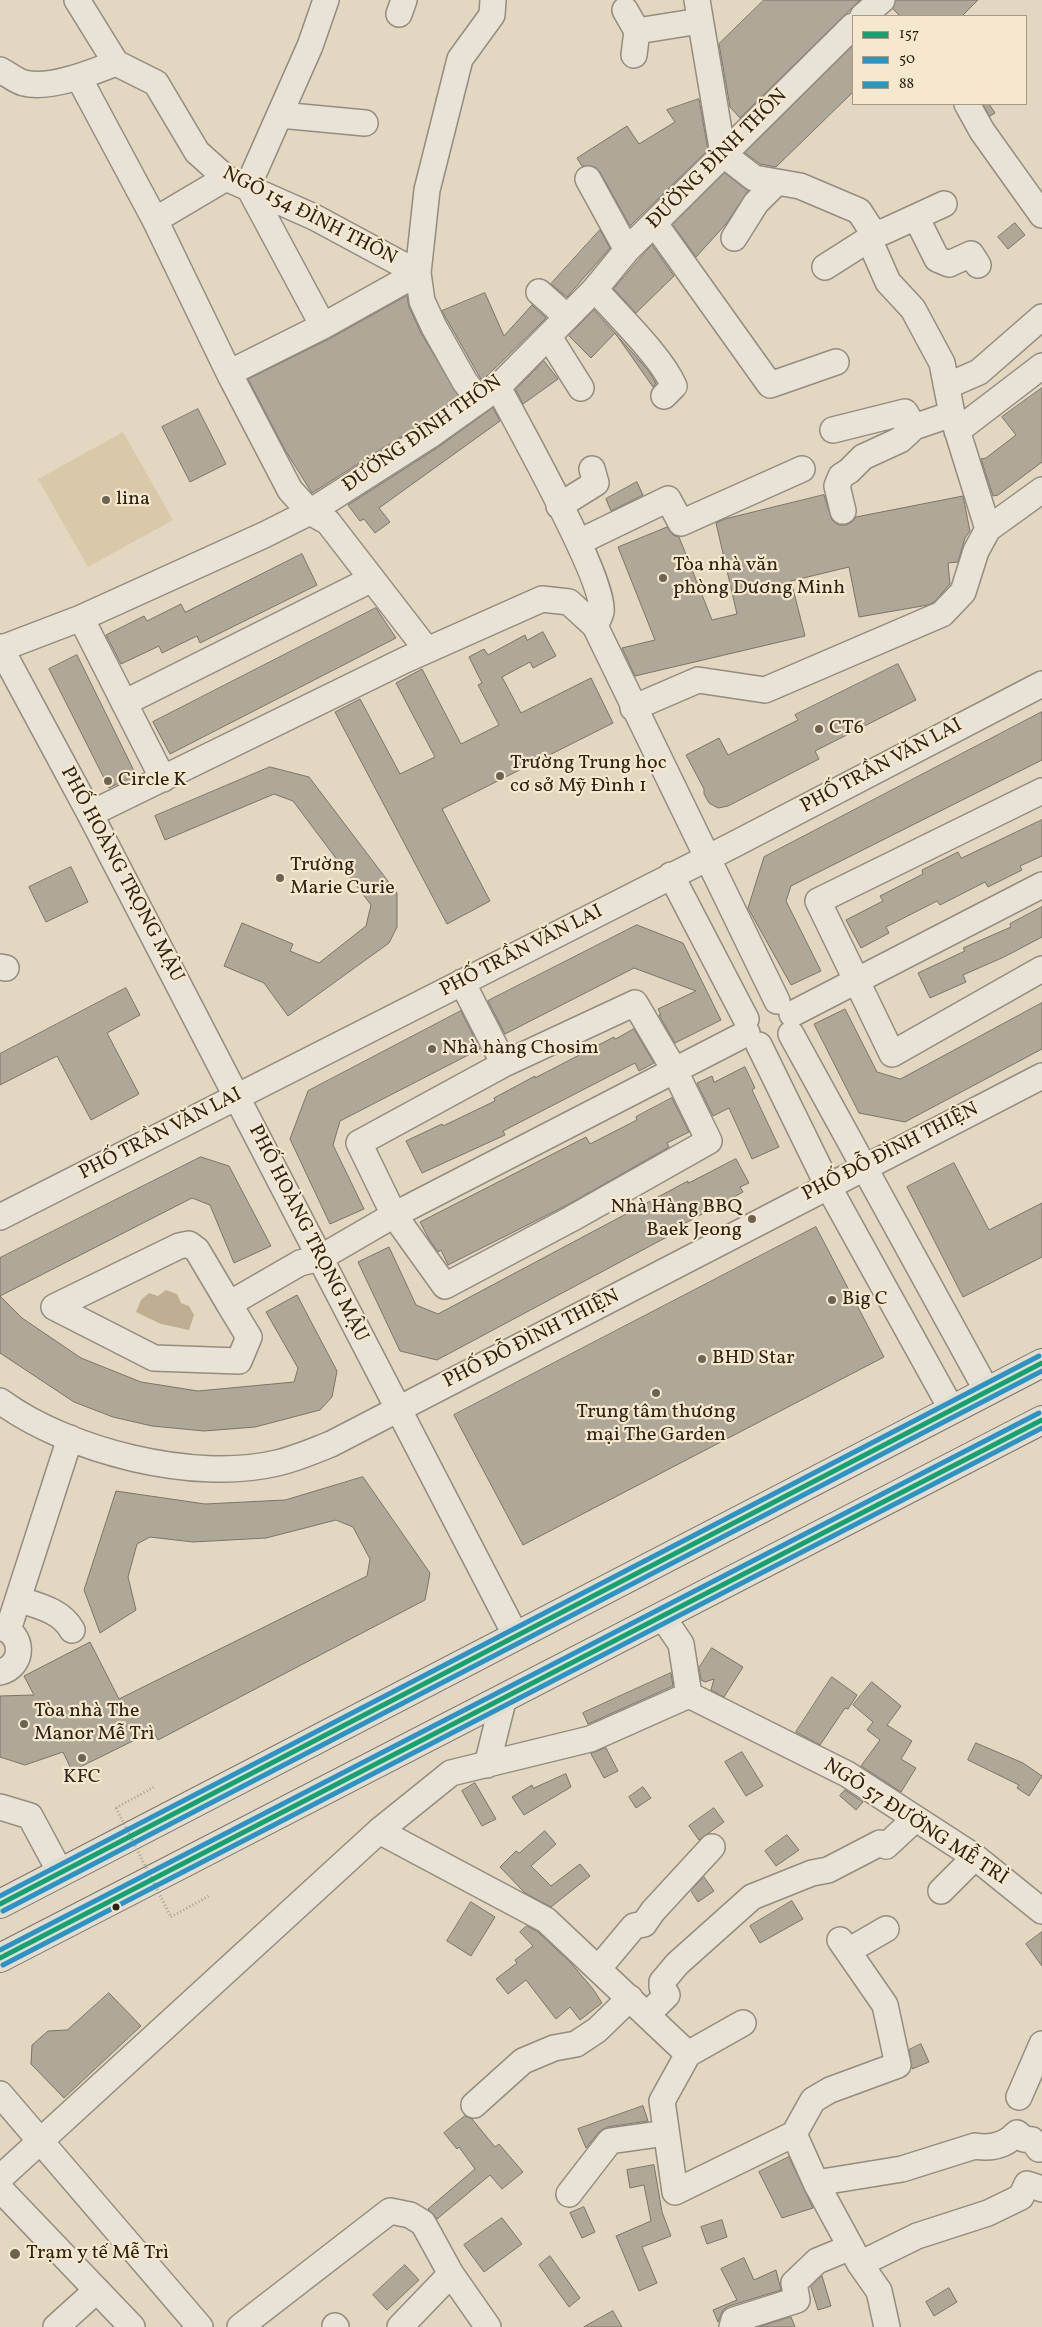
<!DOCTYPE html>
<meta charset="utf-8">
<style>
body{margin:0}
#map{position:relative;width:1042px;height:2327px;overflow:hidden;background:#e3d7c1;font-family:Vollkorn,serif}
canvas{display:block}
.legend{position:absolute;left:852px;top:15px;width:175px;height:90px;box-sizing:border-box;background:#f6e8ce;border:1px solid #a69a84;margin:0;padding:6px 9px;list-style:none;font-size:15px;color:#2e2416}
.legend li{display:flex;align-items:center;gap:10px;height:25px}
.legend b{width:25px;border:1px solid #a69a84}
</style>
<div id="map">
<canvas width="1042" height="2327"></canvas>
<ul class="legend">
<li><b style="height:6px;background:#11a471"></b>157</li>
<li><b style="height:6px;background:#2994c5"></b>50</li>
<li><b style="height:6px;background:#2994c5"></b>88</li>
</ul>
</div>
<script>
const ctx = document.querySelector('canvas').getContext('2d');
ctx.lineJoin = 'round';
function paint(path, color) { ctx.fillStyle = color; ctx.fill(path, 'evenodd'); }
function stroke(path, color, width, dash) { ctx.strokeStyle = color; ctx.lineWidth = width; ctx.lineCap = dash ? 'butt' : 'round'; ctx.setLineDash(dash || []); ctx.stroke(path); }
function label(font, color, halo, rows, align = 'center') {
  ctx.font = font + ' Vollkorn,serif'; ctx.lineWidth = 4.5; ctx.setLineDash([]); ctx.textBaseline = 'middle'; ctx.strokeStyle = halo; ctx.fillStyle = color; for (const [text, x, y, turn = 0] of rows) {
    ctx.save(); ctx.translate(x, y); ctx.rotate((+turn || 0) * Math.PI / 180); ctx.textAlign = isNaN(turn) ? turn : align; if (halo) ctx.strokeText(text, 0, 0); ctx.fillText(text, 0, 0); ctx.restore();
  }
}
paint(new Path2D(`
 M123,432L173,520L88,567L38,479Z`), '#d9c9aa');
paint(new Path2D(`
 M166,1290L177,1294L181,1303L189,1306L194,1315L189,1330L161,1324L136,1312L141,1300L149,1293L158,1296Z`), '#bfae92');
const building = new Path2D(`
 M764,0H860L740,118L730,107L719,44Z
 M896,0H978L962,16H900L893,9Z
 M853,46V92L776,167L760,164L745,153Z
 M699,99L708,150L630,226L600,172L595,167L582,166L577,158L627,126L639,144L675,122L667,110Z
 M983,104H989L995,113L990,116Z
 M725,173L748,191L726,224L696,257L673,225Z
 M1015,223L1025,235L1008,249L998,237Z
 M600,230L610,248L567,297L551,284Z
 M652,245L674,276L636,313L614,289Z
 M485,293L504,336L532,305L546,318L482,381L442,311Z
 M407,296L409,307L421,333L459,397L421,424L312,493L285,450L248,379L329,339Z
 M594,310L648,370L656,383L653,387L615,333L591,358L569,336Z
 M544,361L558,379L523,404L516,390Z
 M1042,388V462L998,495L993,496L981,459L986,458L1016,435L1002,417Z
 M493,408L500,421L379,508L390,522L375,533L364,519L360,521L348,505L437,448Z
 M198,409L226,464L190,482L162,427Z
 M637,482L643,495L611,511L606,499Z
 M824,495L832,520L838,525H846L852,522L856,517L963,496L970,531L965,538L958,562L948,563L950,584L934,602L928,605L859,617L849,567L791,581L805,636L635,676L622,648L655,640L618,547L667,527L673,535L679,537L712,620L737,614L716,523L725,519Z
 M302,554L317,585L200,643L197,636L162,653L159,646L121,664L106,635L144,616L147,621L181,604L185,612Z
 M376,608L396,638L170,754L153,722Z
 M543,632L556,656L533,668L530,662L502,677L521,713L591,678L613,723L442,809L490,901L447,924L335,712L360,699L400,774L435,757L396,683L422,669L461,744L499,725L478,685L482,683L469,657L484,649L488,655L525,635L527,640Z
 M77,655L136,775L109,788L49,669Z
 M898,664L916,700L815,751L819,759L728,806L718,808L709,803L704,794V789L686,755L719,738L728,755L798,720L795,715Z
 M1042,712V760L791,886L786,901L821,971L791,985L748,908L764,857Z
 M270,767L309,777L397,893V927L389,943L288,1016L264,983L224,966L242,923L293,944L290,951L319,963L366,926L371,905L293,801L274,794L165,840L155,816Z
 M1042,820V856L1020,866L1022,870L988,887L985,882L940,905L937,901L886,927L889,933L861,948L846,920L883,901L880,896L923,874L922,870L958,852L961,858Z
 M71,867L88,902L46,922L29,887Z
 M1042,907V937L1004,957L963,975L966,982L930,998L918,973L965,951L963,948L1011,927L1010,924Z
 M637,925L683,943L721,1020L675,1043L659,1015H661L658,1009L696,991L634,968L505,1034L488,1001Z
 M126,988L140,1015L107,1033L139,1094L91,1120L57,1056L0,1085V1054Z
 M1042,1003V1049L905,1122L859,1113L814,1024L845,1009L877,1072L900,1079Z
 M461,1011L480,1049L340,1121L333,1145L364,1209L330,1224L290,1139L308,1091Z
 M634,1029L654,1063L639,1071L635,1063L503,1131L505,1135L422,1173L406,1141L442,1124L443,1126L495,1101L494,1098L535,1076V1078L614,1037L615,1039Z
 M745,1067L755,1088L752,1090L779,1147L752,1159L729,1108L713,1116L697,1083L712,1076L714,1082Z
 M672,1098L689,1132L667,1143L669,1147L569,1204L448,1265L441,1250L438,1252L429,1239L420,1222L586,1137L590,1144L637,1120L636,1117Z
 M201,1157L229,1166L271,1246L234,1263L210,1205L192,1198L0,1296L22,1318L81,1358L141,1382L198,1391L294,1382L298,1368L266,1312L297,1295L337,1371L332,1397L320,1410L255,1427L204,1431L152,1426L113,1417L74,1402L0,1353V1258Z
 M736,1159L749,1183L740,1187L743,1192L678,1227L680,1230L437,1360L400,1351L358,1262L389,1247L416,1305L438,1314L688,1181V1183Z
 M954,1163L989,1230L1042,1203V1257L963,1297L907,1187Z
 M816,1227L884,1357L523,1545L454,1415Z
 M363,1477L430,1573L425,1600L158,1740L153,1731L72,1771L63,1752L25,1765L0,1757V1696L34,1695L24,1676L90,1642L119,1699L367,1576L370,1559L353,1527L336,1520L266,1538L193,1542L150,1537L137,1544L128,1577L136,1610L100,1633L84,1590L116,1491L205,1504L285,1500Z
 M712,1648L743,1667L724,1697L711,1690L714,1679L705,1682L701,1680L699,1668Z
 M671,1673L673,1686L588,1724L583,1713Z
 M832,1677L857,1695L848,1709L845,1708L820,1745L796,1732Z
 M872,1682L901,1706L887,1725L912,1741L901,1759L916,1768L901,1792L861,1766L880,1740L867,1730L873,1722L853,1705Z
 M976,1743L1023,1763L1042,1776L1029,1796L1017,1788L1019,1785L968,1760Z
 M606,1748L618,1771L604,1778L591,1754Z
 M742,1752L763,1786L746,1796L725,1762Z
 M566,1774L571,1787L524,1815L512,1797L532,1785L533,1788Z
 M475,1783L496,1819L482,1826L462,1791Z
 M643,1787L651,1798L636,1808L629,1797Z
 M845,1790L863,1802L856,1810L840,1796Z
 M714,1808L724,1822L699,1840L689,1826Z
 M545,1831L556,1844L531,1866L551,1886L580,1864L590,1876L551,1907L525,1893L500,1867L516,1851L519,1853Z
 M787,1835L799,1850L776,1866L765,1851Z
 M704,1877L714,1891L698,1902L691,1891Z
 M792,1901L803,1919L760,1943L750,1926Z
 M471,1902L495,1917L471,1956L447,1941Z
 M527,1926L538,1932L570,1962L593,1989L602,2003L580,2020L570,2007L556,2019L526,1980L508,1994L496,1979L517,1963L515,1960L533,1946L520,1932Z
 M1042,1932V1966L1026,1944Z
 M109,1993L141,2026L64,2098L31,2064L32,2045L48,2031L67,2030Z
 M921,2044L929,2062L912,2069L909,2050Z
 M643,2106L648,2121L607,2127L599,2132L586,2148L578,2129Z
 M465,2116L472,2119L495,2147L499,2144L523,2172L502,2189L490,2175L437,2219L428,2209L475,2169L459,2147L457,2149L444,2133Z
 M789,2157L813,2208L782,2218L759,2172Z
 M654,2165L662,2212L671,2236L642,2247L657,2283L639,2291L616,2236L651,2221L644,2185L630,2188L627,2170Z
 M584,2207L595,2232L582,2238L570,2213Z
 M502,2218L522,2244L484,2272L464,2245Z
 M722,2220L727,2237L707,2244L701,2227Z
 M550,2256L580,2298L569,2307L539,2265Z
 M744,2258L754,2280L776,2270L781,2290L729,2306L723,2310L718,2322L713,2310L737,2300L721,2269Z
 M405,2265L419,2280L387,2310L373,2295Z
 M822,2276L831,2306L818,2310L811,2287Z
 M949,2288L957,2302L934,2316L926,2302Z
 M613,2311L622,2327H584Z
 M791,2317L795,2327H759Z`);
paint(building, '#afa798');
stroke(building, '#7b7467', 1);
const minor = new Path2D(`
 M77,0L116,63
 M697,0L723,154
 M625,10L637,31L634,55
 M399,14L404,0
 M863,16L882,0
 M637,31L700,21
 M0,70C8,74 16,81 24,83C49,90 93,72 116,63L156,83L197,152L226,178L314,217L418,273
 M79,78L155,220L229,373L290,490L310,512L328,522L427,650
 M967,104L982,131L1042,215
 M280,115L365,123
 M723,154L754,178L800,186L859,211L872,231L869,239L888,282L913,309L942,363L952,414L988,529
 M588,179L627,250
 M916,217L937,259L949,264L971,254L978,265
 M155,220L226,178
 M655,224L770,385L836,362
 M872,231L883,232L944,204
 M734,238L756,203L777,182
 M825,267L869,239
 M595,289C618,316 661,356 674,386L664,396
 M539,292L567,317
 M323,326L248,186L310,46L326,0
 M549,337L581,388
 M229,373L323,326L418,273
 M947,386L979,372L1042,317
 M498,387C516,422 607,582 601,612C600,616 597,622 595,626
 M479,400L465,382L434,327L422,301L418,273L427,190L460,59L492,15L493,0
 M833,430L905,412L914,427
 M957,431L1042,366
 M559,506L596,483L592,469
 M843,511L837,486L841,476L849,471L863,457L900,440L914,427L952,414
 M579,542L668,499L681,523L802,469
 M81,618L163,779
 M0,647L90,814L516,1636
 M0,649L81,618L264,535L310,512L429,436L498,387L595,289L627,250L853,26
 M124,703L372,579
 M633,708L698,680L765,690L942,614L963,592L976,551L988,529L1042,490
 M1042,791L818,901L892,1054L1042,969
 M90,814L405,660L542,599L569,602L595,626L777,1001
 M671,875L746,1019
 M0,967L6,968
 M462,982L504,1064
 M635,1003L675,1071L709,1141L571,1219L445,1286L394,1215L359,1143L504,1064Z
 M792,1014L1042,885
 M791,1034L987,1391
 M759,1045L828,1186L952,1410
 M0,1217L733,845L1042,684
 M229,1304L249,1337L239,1361L154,1358L54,1307L179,1246L189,1244L197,1250L229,1304L300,1263L320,1258L394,1215L747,1033
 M0,1401C68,1451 194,1483 277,1463C295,1459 313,1451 331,1444L1042,1076
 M18,1599C38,1606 61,1610 72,1630
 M662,1616L681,1644L689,1695
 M0,1627C24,1633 25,1666 0,1672
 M8,1630L70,1438
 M689,1695L847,1774L975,1857L1042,1911
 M487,1765L504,1697
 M0,1807L30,1816L60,1872
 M379,1831L546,1920L688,2054
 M941,1891L975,1857
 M848,1951L886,1929
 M598,1969L634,1926L644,1924L653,1911L712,1847
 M647,2015L667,1995L662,1987V1982L677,1964L752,1897L812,1873L828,1870L880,1843L886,1846L915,1819
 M688,2054L662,2101L675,2192L794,2134
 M688,2054L743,2023
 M0,2094L200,2327
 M1019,2097L1042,2044
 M474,2105L523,2061L554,2048L576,2044L597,2030L630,1998
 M794,2134L813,2100L830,2090L898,2065L885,2005L840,1940
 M794,2134L816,2183L860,2264L879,2291L887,2327
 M0,2178L379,1831L451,1773L590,1739L689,1695
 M816,2183L902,2169L975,2146C992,2149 1006,2145 1017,2133L1024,2139L1032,2140L1039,2149
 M0,2189L132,2327
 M569,2194L610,2141L666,2133
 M860,2264L917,2236L988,2213L1021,2197L1027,2184L1042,2189
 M335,2326L336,2327
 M56,2327L97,2290
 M240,2327L390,2211L410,2215L423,2223L451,2274L488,2327
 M400,2327L451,2274
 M732,2327L734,2320L797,2300L794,2283L817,2261L851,2247`);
const major = new Path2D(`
 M0,1904L1042,1363
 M0,1958L1042,1420`);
stroke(minor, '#948c7e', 28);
stroke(major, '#7b7467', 30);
stroke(new Path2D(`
 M116,1808L154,1787
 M171,1917L209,1896`), '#a6a196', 3, [1, 2.5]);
stroke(minor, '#e8e2d7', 25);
stroke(major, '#e4ddd0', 28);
stroke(new Path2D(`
 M116,1808L171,1917`), '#a6a196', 3, [1, 2.5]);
stroke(new Path2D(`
 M0,1904L1042,1363
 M0,1958L1042,1420`), '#11a471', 5);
stroke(new Path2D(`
 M3,1911L1042,1371
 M3,1965L1042,1428`), '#2994c5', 5);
stroke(new Path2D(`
 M0,1896L1039,1356
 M0,1950L1039,1413`), '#2994c5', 5);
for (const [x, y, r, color] of [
 [106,500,5,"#6d6352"],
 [663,578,5,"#6d6352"],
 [819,729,5,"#6d6352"],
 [500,776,5,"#6d6352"],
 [108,781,5,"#6d6352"],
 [280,878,5,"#6d6352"],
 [432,1049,5,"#6d6352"],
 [752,1219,5,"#6d6352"],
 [832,1300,5,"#6d6352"],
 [702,1359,5,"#6d6352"],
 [656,1393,5,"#6d6352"],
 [24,1724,5,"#6d6352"],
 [82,1758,5,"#6d6352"],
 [116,1907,4.5,"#2e2416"],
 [15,2254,6,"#6d6352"]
]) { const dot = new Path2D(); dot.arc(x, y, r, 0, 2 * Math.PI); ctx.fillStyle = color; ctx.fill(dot); stroke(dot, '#f6e8ce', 2); }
label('20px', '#2e2416', '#f6e8ce', [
 ["ĐƯỜNG ĐÌNH THÔN",718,160,-45],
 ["NGÕ 154 ĐÌNH THÔN",309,217,27],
 ["ĐƯỜNG ĐÌNH THÔN",423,435,-35],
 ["PHỐ TRẦN VĂN LAI",882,767,-28],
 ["PHỐ HOÀNG TRỌNG MẬU",121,875,62],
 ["PHỐ TRẦN VĂN LAI",522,952,-27],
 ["PHỐ TRẦN VĂN LAI",161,1135,-27],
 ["PHỐ ĐỖ ĐÌNH THIỆN",891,1153,-27],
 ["PHỐ HOÀNG TRỌNG MẬU",307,1234,63],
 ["PHỐ ĐỖ ĐÌNH THIỆN",532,1340,-27],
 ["NGÕ 57 ĐƯỜNG MỄ TRÌ",915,1823,33]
]);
label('20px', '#2e2416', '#f6e8ce', [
 ["lina",116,500],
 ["Tòa nhà văn",673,566],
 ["phòng Dương Minh",673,589],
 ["CT6",829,729],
 ["Trường Trung học",510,764],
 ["cơ sở Mỹ Đình 1",510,787],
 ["Circle K",118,781],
 ["Trường",290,866],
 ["Marie Curie",290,889],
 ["Nhà hàng Chosim",442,1049],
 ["Nhà Hàng BBQ",742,1208,"right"],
 ["Baek Jeong",742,1231,"right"],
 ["Big C",842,1300],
 ["BHD Star",712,1359],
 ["Trung tâm thương",656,1413,"center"],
 ["mại The Garden",656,1436,"center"],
 ["Tòa nhà The",34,1712],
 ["Manor Mễ Trì",34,1735],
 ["KFC",82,1778,"center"],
 ["Trạm y tế Mễ Trì",26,2254]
], 'left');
</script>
